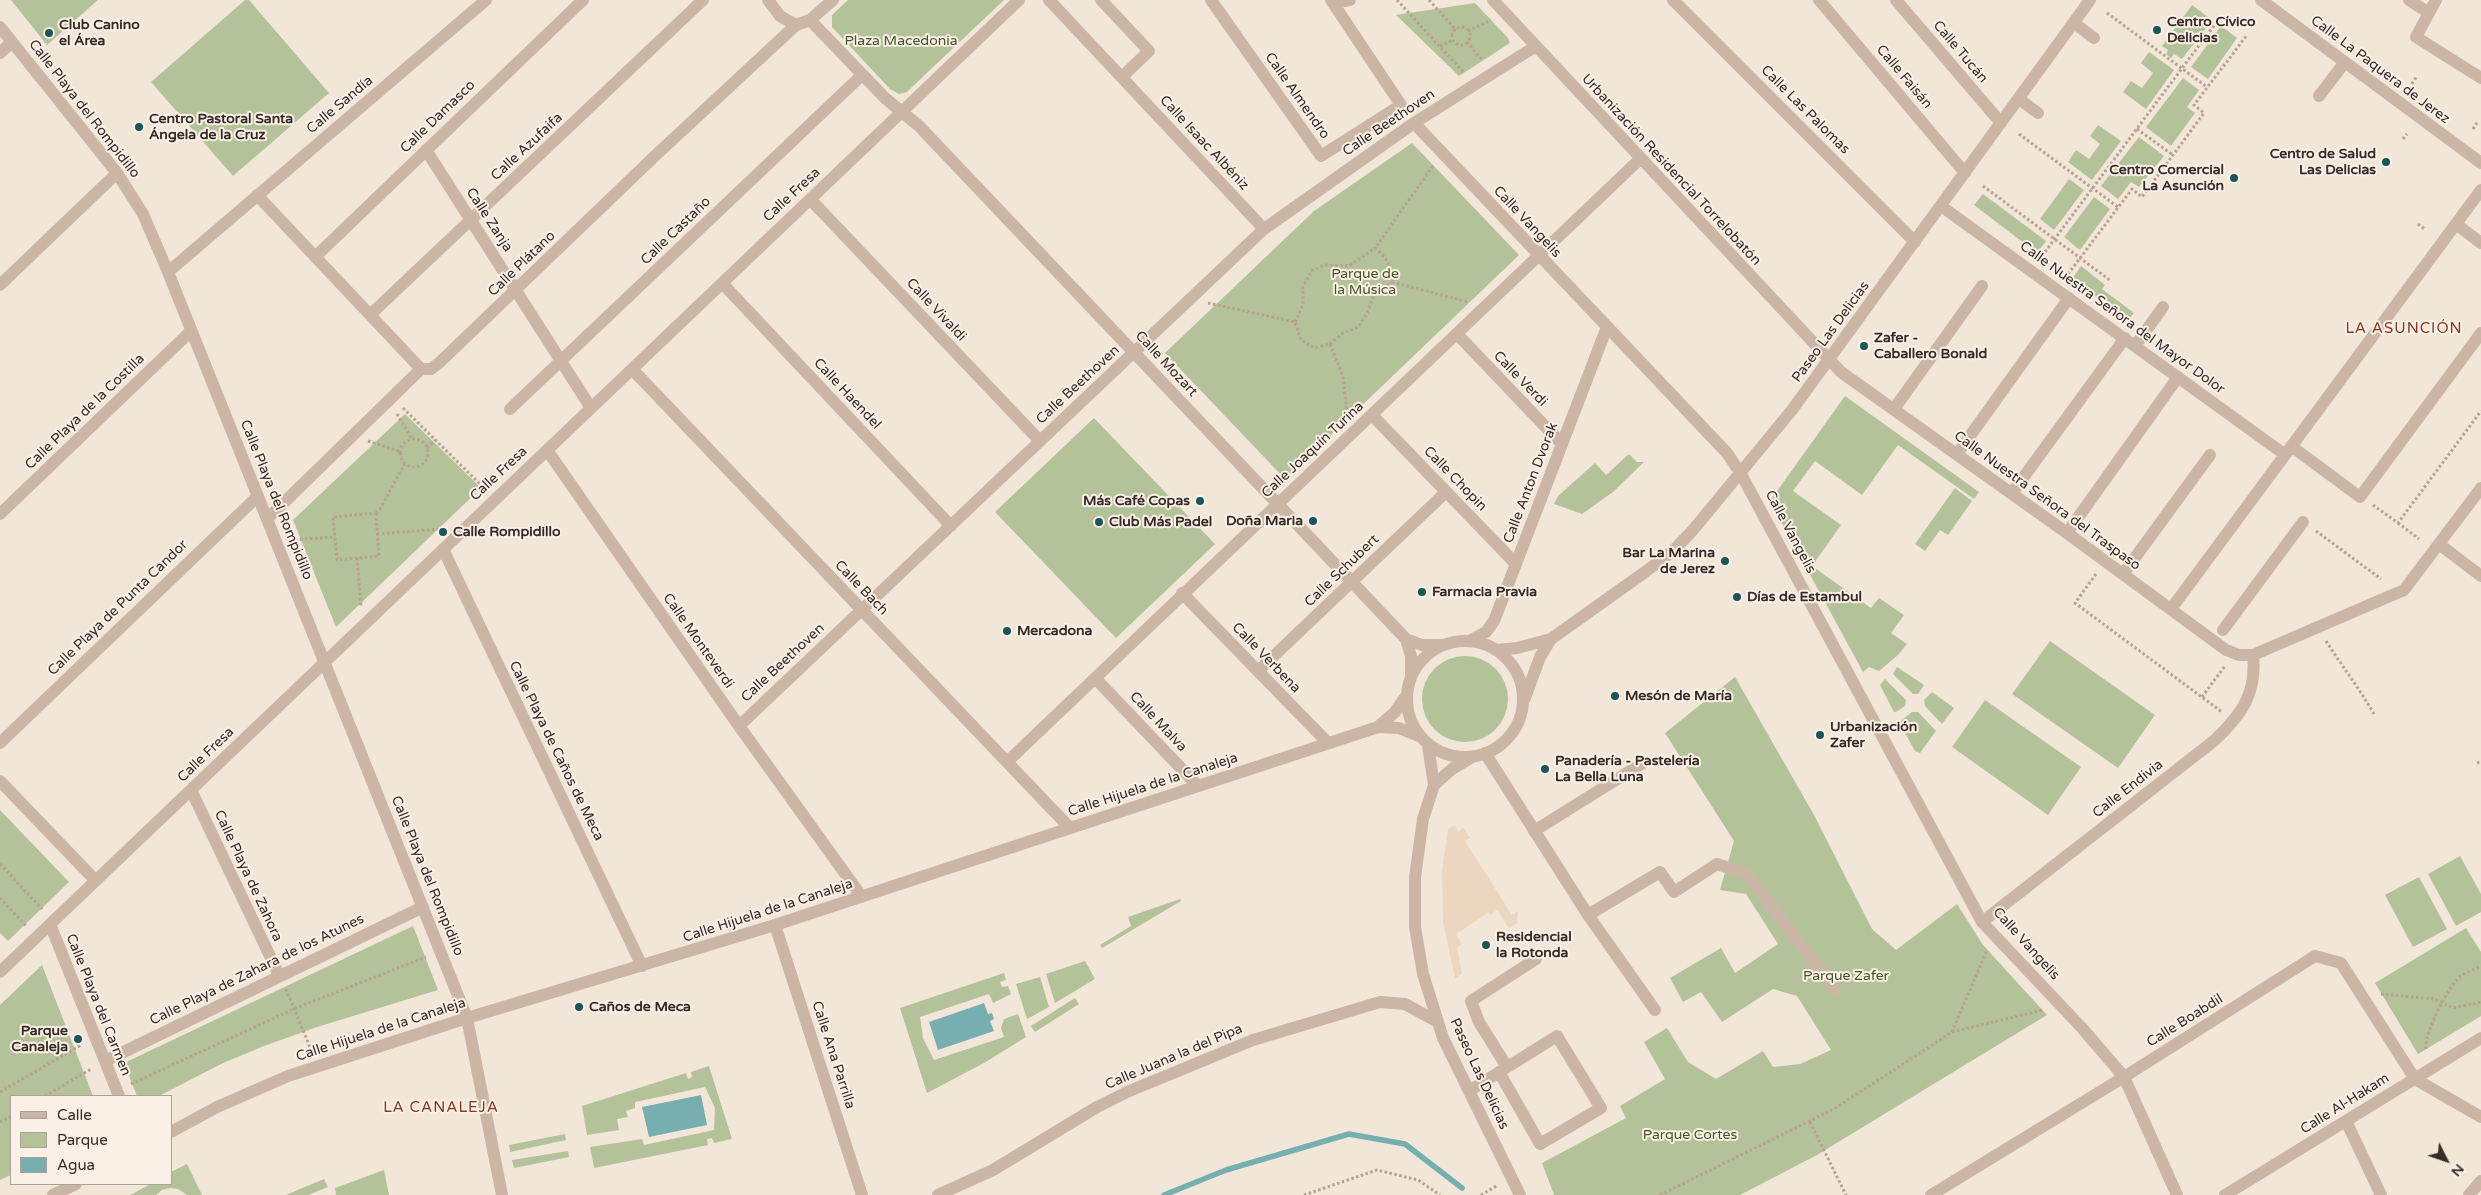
<!DOCTYPE html>
<meta charset="utf-8">
<style>
body{margin:0}
#map{position:relative;width:2481px;height:1195px;overflow:hidden;background:#f2e6d9;font-family:"Varela Round",sans-serif}
canvas{display:block}
.legend{position:absolute;left:10px;top:1095px;width:162px;height:90px;box-sizing:border-box;background:#faf0e6;border:1px solid #aca199;margin:0;padding:6px 9px;list-style:none;font-size:15px;color:#362b26}
.legend li{display:flex;align-items:center;gap:10px;height:25px}
.legend b{width:25px;border:1px solid #aca199}
.north{position:absolute;left:2421px;top:1135px;width:50px;height:50px;-webkit-text-stroke:4px #faf0e6;paint-order:stroke;rotate:131deg;font-size:14px;font-weight:700;line-height:20px;text-align:center;color:#362b26}
.north::after{content:'';display:block;margin:auto;width:18px;height:22px;background:#362b26;clip-path:polygon(50% 0,100% 100%,50% 72%,0 100%)}
</style>
<div id="map">
<canvas width="2481" height="1195"></canvas>
<ul class="legend">
<li><b style="height:6px;background:#cbb6a5"></b>Calle</li>
<li><b style="height:14px;background:#b4c299"></b>Parque</li>
<li><b style="height:14px;background:#77afb1"></b>Agua</li>
</ul>
<div class="north">N</div>
</div>
<script>
const ctx = document.querySelector('canvas').getContext('2d');
ctx.lineJoin = 'round';
function paint(path, color) { ctx.fillStyle = color; ctx.fill(path, 'evenodd'); }
function stroke(path, color, width, dash) { ctx.strokeStyle = color; ctx.lineWidth = width; ctx.lineCap = dash ? 'butt' : 'round'; ctx.setLineDash(dash || []); ctx.stroke(path); }
function label(font, color, halo, rows, align = 'center') {
  ctx.font = font + ' "Varela Round",sans-serif'; ctx.lineWidth = 4; ctx.setLineDash([]); ctx.textBaseline = 'middle'; ctx.strokeStyle = halo; ctx.fillStyle = color; for (const [text, x, y, turn = 0] of rows) {
    ctx.save(); ctx.translate(x, y); ctx.rotate((+turn || 0) * Math.PI / 180); ctx.textAlign = isNaN(turn) ? turn : align; if (halo) ctx.strokeText(text, 0, 0); ctx.fillText(text, 0, 0); ctx.restore();
  }
}
paint(new Path2D(`
 M11,0H98L47,45Z
 M245,0H249L329,93L233,176L151,82Z
 M848,0H1004L912,87L907,92L899,94L890,89L832,27V15Z
 M1475,3L1508,38L1510,43L1459,76L1396,15Z
 M2192,5L2212,20L2182,59L2174,54L2171,58L2166,54L2168,50L2162,46Z
 M2221,26L2237,38L2208,79L2191,67Z
 M2149,52L2174,70L2146,109L2123,92L2131,81L2142,88L2153,73L2141,63Z
 M2183,78L2199,90L2187,107L2195,113L2171,146L2146,127Z
 M2098,125L2121,141L2092,180L2068,162L2076,150L2089,159L2100,144L2090,136Z
 M2139,137L2164,156L2139,187L2131,182L2118,199L2101,186Z
 M1412,143L1519,255L1285,479L1165,353L1314,211Z
 M2069,179L2084,190L2054,230L2040,219Z
 M1983,194L2046,241L2037,253L1974,205Z
 M2094,197L2110,209L2080,250L2064,237Z
 M2081,266L2105,285L2102,289L2134,313L2128,320L2072,279Z
 M1845,396L1979,492L1974,499L1898,445L1862,495L1815,461L1793,491L1841,525L1812,566L1871,608L1879,598L1904,615L1891,633L1907,644L1898,655L1879,671L1869,667L1863,672L1770,501Z
 M405,414L481,488L336,627L293,520Z
 M1094,418L1215,544L1116,638L995,512Z
 M1629,454L1637,462H1644L1613,492L1582,514L1554,504L1558,496L1595,463L1606,475Z
 M1955,488L1972,501L1948,535L1940,530L1925,551L1915,544Z
 M2050,641L2155,715L2118,768L2012,694Z
 M1422 699a43 43 0 1 1 86 0a43 43 0 1 1-86 0Z
 M1897,667L1924,685L1918,694H1913L1893,674Z
 M1735,677L1814,815L1872,929L1896,950L1957,904L1983,945L2047,1015L1817,1155L1740,1195H1554L1542,1163L1626,1118L1620,1106L1665,1079L1644,1042L1667,1028L1688,1062L1716,1079L1763,1051L1773,1067L1800,1064L1831,1050L1797,996L1773,989L1722,1022L1701,992L1683,1002L1670,978L1721,948L1735,973L1778,944L1746,894L1720,890L1734,841L1665,733Z
 M1885,679L1906,700L1905,706L1896,712H1894L1880,685Z
 M1932,692L1954,708L1942,724L1925,706L1924,700Z
 M1985,700L2081,767L2048,815L1952,747Z
 M1912,712H1918L1936,731L1920,753L1915,751L1899,722Z
 M0,810L69,882L8,941L0,933Z
 M2460,856L2481,894V912L2456,926L2428,874Z
 M2419,877L2447,929L2413,947L2385,895Z
 M1180,899L1181,901L1102,948L1100,945L1131,926L1128,917Z
 M413,926L438,990L317,1027L264,1046L221,1064L159,1096H137L124,1063Z
 M2466,928L2481,952V1016L2418,1054L2375,983Z
 M1085,961L1095,979L1055,1003L1046,974Z
 M42,965L93,1096H11V1175L0,1180V1005Z
 M1004,973L1006,980L1000,982L1002,987L1008,986L1011,994L993,1003L989,994L920,1017L923,1038L934,1060L1004,1037L1001,1028L1004,1019L1018,1014L1026,1037L984,1063L927,1093L900,1008Z
 M1040,977L1049,1007L1027,1019L1016,984Z
 M1075,998L1079,1004L1035,1032L1031,1026Z
 M709,1066L732,1139L714,1143L712,1138L707,1139L708,1145L594,1168L590,1147L642,1139L644,1145L714,1130L715,1108L705,1087L635,1102V1108L626,1111L628,1117L617,1119L619,1130L587,1135L582,1106L686,1073L688,1079L692,1077L691,1072Z
 M565,1134L566,1140L510,1152L509,1145Z
 M568,1151L569,1157L514,1168L512,1160Z
 M187,1164L202,1195H187L178,1189L170,1188L162,1190L156,1195H130L151,1184H171V1172Z
 M384,1170L389,1195H336L335,1188Z
 M324,1179L328,1187L308,1195H286Z`), '#b4c299');
paint(new Path2D(`
 M1455,825L1458,831L1463,828L1470,838L1465,841L1512,915L1518,911L1517,923L1509,928L1497,910L1490,915L1488,913L1456,934L1462,944L1457,948L1462,974L1455,978L1443,922L1442,871L1448,829Z`), '#ebd7bf');
paint(new Path2D(`
 M984,1003L988,1014L992,1013L994,1019L990,1021L994,1031L938,1050L929,1022Z
 M701,1095L707,1125L649,1137L642,1107Z`), '#77afb1');
stroke(new Path2D(`
 M1164,1195L1226,1170L1349,1134L1405,1144L1462,1188`), '#77afb1', 5.5);
stroke(new Path2D(`
 M1397,0L1464,73
 M1429,0L1456,30
 M2107,13L2207,87
 M1452 36a9 9 0 1 1 18 0a9 9 0 1 1-18 0Z
 M1468,31L1491,20
 M1467,42L1483,61
 M1440,46L1453,40
 M2412,84L2417,76
 M2137,129L2173,155
 M2473,129L2478,121
 M2019,134L2118,207
 M2403,139L2407,134
 M1433,166L1375,248C1387,258 1392,266 1392,282L1468,302
 M1983,186L2111,281
 M2418,224L2426,230
 M2039,260L2221,16
 M2065,278L2132,189L2142,197L2204,113L2194,105L2247,35
 M1208,303L1295,322L1301,340L1314,348L1330,344L1343,376L1347,415
 M1295,322L1303,305V287L1311,271L1325,265L1349,266L1375,248
 M1330,344L1343,333L1358,327L1367,313L1374,295L1392,282
 M403,408L485,489
 M397,414L412,439
 M400 453a14 14 0 1 1 28 0a14 14 0 1 1-28 0Z
 M368,441L401,452
 M427,448L435,440
 M2373,505L2398,523L2481,411
 M376,513L379,556L337,560L333,517Z
 M376,513L380,509L405,463
 M2398,523L2419,539
 M2316,531L2381,579
 M377,534L442,529
 M290,540L335,537
 M357,558L361,607
 M2096,574L2075,603L2222,712
 M2326,641C2342,666 2359,688 2374,714
 M2202,697L2225,666
 M2477,763L2481,761
 M0,864L42,909
 M0,898L27,927
 M286,989L312,1052
 M2381,994L2435,999L2453,1008L2481,1002
 M1952,1032L1987,950
 M2426,1049C2424,1033 2448,986 2461,976C2466,972 2473,970 2479,967
 M131,1084L296,1008L426,957
 M0,1092L81,1045
 M45,1096L91,1069
 M0,1122L11,1116
 M1810,1122L1846,1195
 M1304,1195L1377,1170L1418,1180L1440,1195
 M1481,1195L1498,1185
 M1660,1195L1834,1109L1952,1032L2043,1010`), '#b7a08f', 3, [2.5, 2.5]);
stroke(new Path2D(`
 M768,0L780,16L796,25L810,20L833,0
 M1049,0L1264,229
 M1101,0L1149,51L1122,77
 M1211,0L1321,156L1401,105L1331,0
 M1493,0L1841,372L2067,533L2226,650L2239,655H2253L2404,590L2481,488
 M1673,0L1915,242
 M1819,0L1965,173
 M1896,0L2001,123
 M2261,0L2481,163
 M2409,0L2429,13L2416,37L2481,78
 M1333,3L1350,0
 M2429,13L2436,0
 M810,20L886,99L919,126L1406,639L1422,645H1442
 M2074,23L2094,38
 M0,27L117,173L143,214L168,272L467,1018L502,1195
 M0,53L12,42
 M2319,96L2345,62
 M2019,99L2038,113
 M1414,123L1727,453L1741,474L1982,922L2082,1028L2124,1077L2177,1195
 M426,150L591,408
 M257,195L421,369
 M810,199L1040,441
 M1941,206L2284,454
 M2456,224L2481,243
 M315,257L583,0
 M168,272L486,0
 M722,283L951,526
 M0,285L117,173
 M370,315L703,0
 M1457,334L1562,444
 M2135,346L2163,307
 M632,369L1070,828
 M510,409L862,75
 M1894,409L1982,286
 M1372,415L1516,564
 M2291,446L2360,497L2481,333
 M547,450L739,726L862,897
 M1957,454L2069,298
 M2012,493L2125,338
 M0,514L191,331
 M267,519L421,369H431L439,363L657,154L796,25
 M2067,533L2178,377
 M2439,544L2481,576
 M443,549L642,966
 M2123,574L2210,455
 M1182,593L1328,743
 M2171,609L2481,190
 M2223,630L2303,522
 M1406,639L1411,656V675
 M1471,640L1486,632L1494,621L1607,327
 M1407 699a58 58 0 1 1 116 0a58 58 0 1 1-116 0Z
 M1496,650L1517,648L1551,639L1645,572L1673,551L1693,530L1792,410L2090,0
 M1258,671L1446,492
 M1095,678L1198,786
 M1525,698L1540,657L1551,639
 M739,726L1264,229L1414,123L1536,46
 M1378,727L1395,712L1406,696
 M0,743L258,496
 M1428,745L1434,785L1423,819L1415,877V927L1423,974L1443,1038L1520,1195
 M1485,753L1588,915L1655,1010
 M1007,762L1640,159
 M0,781L95,880
 M1434,785L1452,769L1472,757
 M191,790L279,975
 M1534,831L1643,763
 M1588,915L1660,872L1674,892L1717,864L1747,874L1835,990
 M1982,922L2215,740C2242,714 2257,693 2253,655
 M50,924L119,1096
 M775,925L862,1195
 M0,972L1019,0
 M105,1061L423,907
 M1507,1067L1479,1022L1471,1001L1536,959
 M1469,1091L1557,1036L1601,1108L1540,1144L1499,1072
 M2346,1121L2381,1195
 M171,1132L217,1107L288,1076L467,1018L775,925L1378,727L1399,728L1421,737
 M53,1195L76,1184
 M938,1195L993,1170L1097,1107L1127,1092L1253,1040L1380,1002L1405,1004L1436,1021
 M1931,1195L2124,1077L2315,956L2341,963L2415,1079L2481,1117
 M2225,1195L2481,1038
 M2469,1195L2481,1181`), '#cbb6a5', 12);
for (const [x, y, r, color] of [
 [2157,30,5,"#1a5659"],
 [49,33,5,"#1a5659"],
 [139,127,5,"#1a5659"],
 [2386,162,5,"#1a5659"],
 [2234,178,5,"#1a5659"],
 [1864,346,5,"#1a5659"],
 [1200,501,5,"#1a5659"],
 [1313,521,5,"#1a5659"],
 [1099,522,5,"#1a5659"],
 [443,532,5,"#1a5659"],
 [1725,561,5,"#1a5659"],
 [1422,592,5,"#1a5659"],
 [1737,597,5,"#1a5659"],
 [1007,631,5,"#1a5659"],
 [1615,696,5,"#1a5659"],
 [1820,735,5,"#1a5659"],
 [1545,769,5,"#1a5659"],
 [1486,945,5,"#1a5659"],
 [579,1007,5,"#1a5659"],
 [78,1039,5,"#1a5659"]
]) { const dot = new Path2D(); dot.arc(x, y, r, 0, 2 * Math.PI); ctx.fillStyle = color; ctx.fill(dot); stroke(dot, '#faf0e6', 2); }
label('bold 14px', '#362b26', '#faf0e6', [
 ["Centro Cívico",2167,22],
 ["Delicias",2167,38],
 ["Club Canino",59,25],
 ["el Área",59,41],
 ["Centro Pastoral Santa",149,119],
 ["Ángela de la Cruz",149,135],
 ["Centro de Salud",2376,154,"right"],
 ["Las Delicias",2376,170,"right"],
 ["Centro Comercial",2224,170,"right"],
 ["La Asunción",2224,186,"right"],
 ["Zafer -",1874,338],
 ["Caballero Bonald",1874,354],
 ["Más Café Copas",1190,501,"right"],
 ["Doña Maria",1303,521,"right"],
 ["Club Más Padel",1109,522],
 ["Calle Rompidillo",453,532],
 ["Bar La Marina",1715,553,"right"],
 ["de Jerez",1715,569,"right"],
 ["Farmacia Pravia",1432,592],
 ["Días de Estambul",1747,597],
 ["Mercadona",1017,631],
 ["Mesón de María",1625,696],
 ["Urbanización",1830,727],
 ["Zafer",1830,743],
 ["Panadería - Pastelería",1555,761],
 ["La Bella Luna",1555,777],
 ["Residencial",1496,937],
 ["la Rotonda",1496,953],
 ["Caños de Meca",589,1007],
 ["Parque",68,1031,"right"],
 ["Canaleja",68,1047,"right"]
], 'left');
label('14px', '#465529', '#faf0e6', [
 ["Plaza Macedonia",901,41],
 ["Parque de",1365,274],
 ["la Música",1365,290],
 ["Parque Zafer",1846,976],
 ["Parque Cortes",1690,1135]
]);
label('14px', '#362b26', '#faf0e6', [
 ["Calle Tucán",1960,52,50],
 ["Calle La Paquera de Jerez",2380,70,37],
 ["Calle Faisán",1904,77,50],
 ["Calle Almendro",1297,96,55],
 ["Calle Sandía",340,105,-40],
 ["Calle Playa del Rompidillo",84,109,52],
 ["Calle Las Palomas",1805,110,45],
 ["Calle Damasco",438,117,-44],
 ["Calle Beethoven",1389,123,-34],
 ["Calle Isaac Albéniz",1204,143,47],
 ["Calle Azufaifa",527,147,-43],
 ["Urbanización Residencial Torrelobatón",1671,170,47],
 ["Calle Fresa",792,195,-43],
 ["Calle Zanja",489,220,57],
 ["Calle Vangelis",1527,222,47],
 ["Calle Castaño",676,231,-44],
 ["Calle Plátano",522,264,-44],
 ["Calle Vivaldi",936,310,47],
 ["Calle Nuestra Señora del Mayor Dolor",2122,318,36],
 ["Paseo Las Delicias",1831,332,-54],
 ["Calle Mozart",1166,364,47],
 ["Calle Verdi",1520,379,46],
 ["Calle Beethoven",1078,385,-43],
 ["Calle Haendel",847,394,47],
 ["Calle Playa de la Costilla",85,412,-44],
 ["Calle Joaquín Turina",1313,450,-43],
 ["Calle Fresa",499,474,-43],
 ["Calle Chopin",1455,479,46],
 ["Calle Anton Dvorak",1531,483,-69],
 ["Calle Playa del Rompidillo",276,500,68],
 ["Calle Nuestra Señora del Traspaso",2047,501,36],
 ["Calle Vangelis",1790,532,62],
 ["Calle Schubert",1342,571,-44],
 ["Calle Bach",861,588,46],
 ["Calle Playa de Punta Candor",118,608,-44],
 ["Calle Monteverdi",698,641,55],
 ["Calle Verbena",1266,658,46],
 ["Calle Beethoven",783,663,-43],
 ["Calle Malva",1158,722,47],
 ["Calle Playa de Caños de Meca",556,751,64],
 ["Calle Fresa",206,755,-44],
 ["Calle Hijuela de la Canaleja",1153,785,-18],
 ["Calle Endivia",2128,789,-38],
 ["Calle Playa de Zahora",248,876,65],
 ["Calle Playa del Rompidillo",427,876,68],
 ["Calle Hijuela de la Canaleja",768,911,-18],
 ["Calle Vangelis",2026,944,48],
 ["Calle Playa de Zahara de los Atunes",257,970,-26],
 ["Calle Playa del Carmen",98,1005,68],
 ["Calle Boabdil",2185,1021,-32],
 ["Calle Hijuela de la Canaleja",381,1030,-18],
 ["Calle Ana Parrilla",833,1055,72],
 ["Calle Juana la del Pipa",1174,1057,-23],
 ["Paseo Las Delicias",1479,1074,65],
 ["Calle Al-Hakam",2345,1104,-32]
]);
ctx.letterSpacing = '1px';
label('15px', '#88351c', '#faf0e6', [
 ["LA ASUNCIÓN",2404,329],
 ["LA CANALEJA",441,1108]
]);
ctx.letterSpacing = '0px';
</script>
